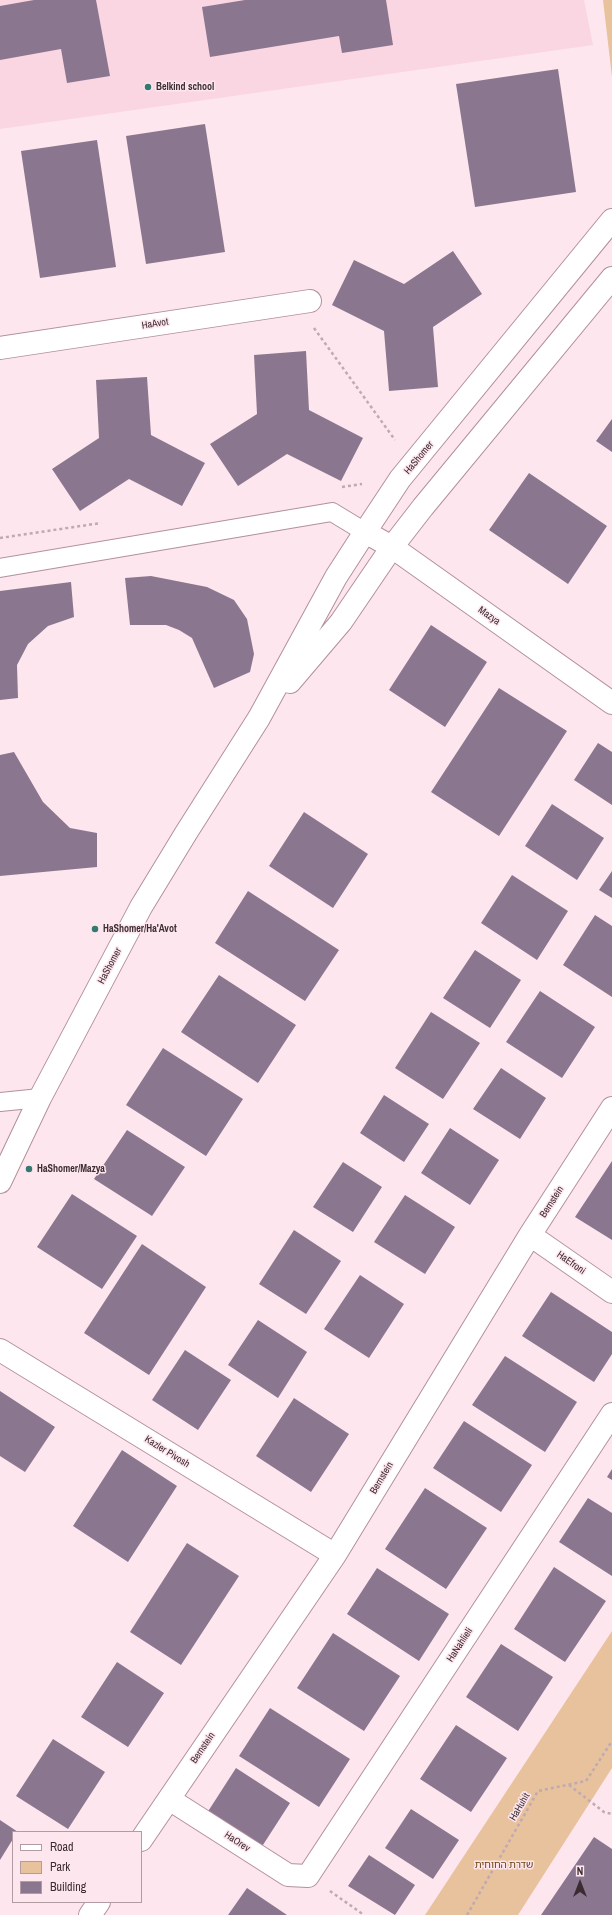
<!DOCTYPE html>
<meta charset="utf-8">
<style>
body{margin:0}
#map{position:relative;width:612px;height:1915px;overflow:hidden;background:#fee6ee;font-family:"Archivo Narrow",sans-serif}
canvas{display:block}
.legend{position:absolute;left:12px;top:1831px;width:130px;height:72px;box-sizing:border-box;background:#fee6ee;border:1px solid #b09ca2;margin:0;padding:5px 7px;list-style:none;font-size:12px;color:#3a2c31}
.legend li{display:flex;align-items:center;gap:8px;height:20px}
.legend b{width:20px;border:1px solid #b09ca2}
.north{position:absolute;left:560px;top:1863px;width:40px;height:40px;-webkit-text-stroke:3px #fee6ee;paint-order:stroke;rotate:0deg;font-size:11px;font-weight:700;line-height:16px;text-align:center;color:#3a2c31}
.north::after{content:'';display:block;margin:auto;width:14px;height:18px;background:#3a2c31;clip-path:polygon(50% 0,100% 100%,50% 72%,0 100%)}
</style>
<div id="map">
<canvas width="612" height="1915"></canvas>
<ul class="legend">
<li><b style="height:5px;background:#fff"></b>Road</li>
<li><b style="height:11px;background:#e8c29d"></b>Park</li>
<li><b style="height:11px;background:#8b768f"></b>Building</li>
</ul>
<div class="north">N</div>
</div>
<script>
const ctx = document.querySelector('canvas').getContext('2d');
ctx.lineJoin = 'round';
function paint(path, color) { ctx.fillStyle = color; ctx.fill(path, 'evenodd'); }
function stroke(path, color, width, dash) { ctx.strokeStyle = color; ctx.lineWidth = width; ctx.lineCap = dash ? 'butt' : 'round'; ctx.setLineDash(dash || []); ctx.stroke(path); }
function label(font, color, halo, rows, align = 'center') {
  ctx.font = font + ' "Archivo Narrow","Noto Sans Hebrew",sans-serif'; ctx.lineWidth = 3; ctx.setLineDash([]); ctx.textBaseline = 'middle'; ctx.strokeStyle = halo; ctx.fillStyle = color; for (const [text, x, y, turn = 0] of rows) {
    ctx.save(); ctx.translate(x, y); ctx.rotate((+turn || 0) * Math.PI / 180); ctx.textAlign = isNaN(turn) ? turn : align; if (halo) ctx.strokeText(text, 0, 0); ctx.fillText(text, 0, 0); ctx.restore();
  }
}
paint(new Path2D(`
 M0,0H584L593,45L0,129Z`), '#fad5e2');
paint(new Path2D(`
 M603,0H612V77Z
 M612,1631V1768L518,1915H425Z`), '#e8c29d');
paint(new Path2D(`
 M34,0H96L110,76L67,83L61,49L0,60V6Z
 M245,0H386L393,45L342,53L339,36L210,57L202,7Z
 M558,69L576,192L475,207L456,84Z
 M205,124L225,252L146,264L126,136Z
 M97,140L116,267L40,278L21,151Z
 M453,251L482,294L433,327L438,387L389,391L384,331L332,305L354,260L404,284Z
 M306,351L309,410L363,438L341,481L287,454L238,486L210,444L257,414L254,355Z
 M147,377L151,435L205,463L182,506L129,479L80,511L52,469L99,438L96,380Z
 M612,419V452L596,441Z
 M529,473L607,526L568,584L489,530Z
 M151,576L207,587L234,600L247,619L254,654L250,672L214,688L192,638L179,630L166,625H130L125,578Z
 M71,582L74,617L48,626L28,644L17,665L18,698L0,700V591Z
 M431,625L487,662L445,727L389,690Z
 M499,688L567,731L499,836L431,792Z
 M598,743L612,752V805L574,780Z
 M14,752L43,802L70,828L97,833V867L0,876V755Z
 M552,804L604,838L577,880L525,846Z
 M304,812L368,854L333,908L269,866Z
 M612,871V898L599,890Z
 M512,875L568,911L537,960L481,923Z
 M248,891L339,950L305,1001L215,943Z
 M595,915L612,926V997L563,965Z
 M475,950L521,980L490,1028L443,998Z
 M219,975L296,1025L258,1083L181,1032Z
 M540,991L595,1027L562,1078L506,1042Z
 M431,1012L480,1043L443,1099L395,1068Z
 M163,1048L243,1099L206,1156L126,1105Z
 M501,1068L546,1098L520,1139L473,1109Z
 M384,1095L429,1124L404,1162L360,1133Z
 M450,1128L499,1160L470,1205L421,1173Z
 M127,1130L185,1167L152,1216L94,1179Z
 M612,1161V1240L575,1217Z
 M343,1162L382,1187L353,1232L313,1207Z
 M72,1194L137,1236L102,1289L37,1247Z
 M405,1195L455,1227L425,1274L374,1242Z
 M294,1230L341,1261L306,1314L259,1284Z
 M142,1244L206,1287L149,1375L84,1333Z
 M360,1275L404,1304L369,1358L324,1329Z
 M551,1292L612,1332V1354L594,1382L522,1336Z
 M258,1320L307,1352L278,1398L228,1365Z
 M185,1350L231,1380L198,1430L152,1400Z
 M505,1356L577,1402L545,1452L472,1405Z
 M0,1391L55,1427L25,1472L0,1456Z
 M294,1398L349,1434L311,1492L256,1456Z
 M464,1421L532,1465L501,1512L433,1468Z
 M122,1450L177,1486L128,1562L73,1526Z
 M612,1469V1480L607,1477Z
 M425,1488L487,1528L446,1589L385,1549Z
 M588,1498L612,1513V1576L559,1542Z
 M187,1543L239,1576L181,1665L130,1632Z
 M554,1567L606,1601L565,1662L514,1629Z
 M377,1568L449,1614L419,1661L347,1614Z
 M333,1633L400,1676L364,1731L297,1688Z
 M501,1644L553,1677L518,1731L466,1697Z
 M117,1662L164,1693L128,1747L81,1717Z
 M270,1708L350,1759L319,1807L239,1756Z
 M456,1725L507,1758L471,1812L420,1779Z
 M53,1739L105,1772L68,1829L16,1796Z
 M236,1768L290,1803L261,1848L207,1813Z
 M411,1809L459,1840L433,1879L385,1848Z
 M0,1820L18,1832H13V1839L0,1860Z
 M594,1837L612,1849V1915H541Z
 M369,1855L415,1885L395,1915L348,1886Z
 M247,1888L287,1915H228Z`), '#8b768f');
const lane = new Path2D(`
 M0,568L332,512L365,532
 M0,1102L40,1098`);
const street = new Path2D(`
 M0,348L310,301
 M365,532L392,547L612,703
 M530,1235L612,1292
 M0,1350L335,1555
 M169,1799L288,1875L308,1876L612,1414
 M141,1840L335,1555L530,1235L612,1108
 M90,1915L99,1902`);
const secondary = new Path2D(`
 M290,682L341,622L392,547L423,507L612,278
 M0,1182L40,1098L141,907L186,833L259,718L336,577L365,532L400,479L612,220`);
stroke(lane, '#b3909b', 20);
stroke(street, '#b3909b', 24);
stroke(secondary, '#b3909b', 24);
stroke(new Path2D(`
 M314,328L395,440
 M342,487L362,484
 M0,538L101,523
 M569,1785L604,1812L612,1814
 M330,1891L364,1915
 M467,1915L538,1791L586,1781L612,1741`), '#bfaab1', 2.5, [3, 3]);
stroke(lane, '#fff', 18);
stroke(street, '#fff', 22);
stroke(secondary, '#fff', 22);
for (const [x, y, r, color] of [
 [148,87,4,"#33796f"],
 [95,929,4,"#33796f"],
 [29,1169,4,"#33796f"]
]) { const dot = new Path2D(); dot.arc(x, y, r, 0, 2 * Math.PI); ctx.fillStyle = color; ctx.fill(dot); stroke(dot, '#fee6ee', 1.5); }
label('bold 10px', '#3a2c31', '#fee6ee', [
 ["Belkind school",156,87],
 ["HaShomer/Ha'Avot",103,929],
 ["HaShomer/Mazya",37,1169]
], 'left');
label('10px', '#3a2c31', '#fee6ee', [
 ["HaAvot",155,324,-9],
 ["HaShomer",419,458,-50],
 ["Mazya",489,616,35],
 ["HaShomer",110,966,-62],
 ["Bernstein",552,1202,-57],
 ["HaEfroni",571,1263,35],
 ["Kazler Pivosh",167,1452,32],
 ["Bernstein",382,1478,-59],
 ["HaNahlieli",460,1645,-57],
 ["Bernstein",203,1748,-56],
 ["HaHuhit",520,1807,-60],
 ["HaOrev",237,1842,33]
]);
label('10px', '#684010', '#fee6ee', [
 ["שדרת החוחית",504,1865]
]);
</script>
